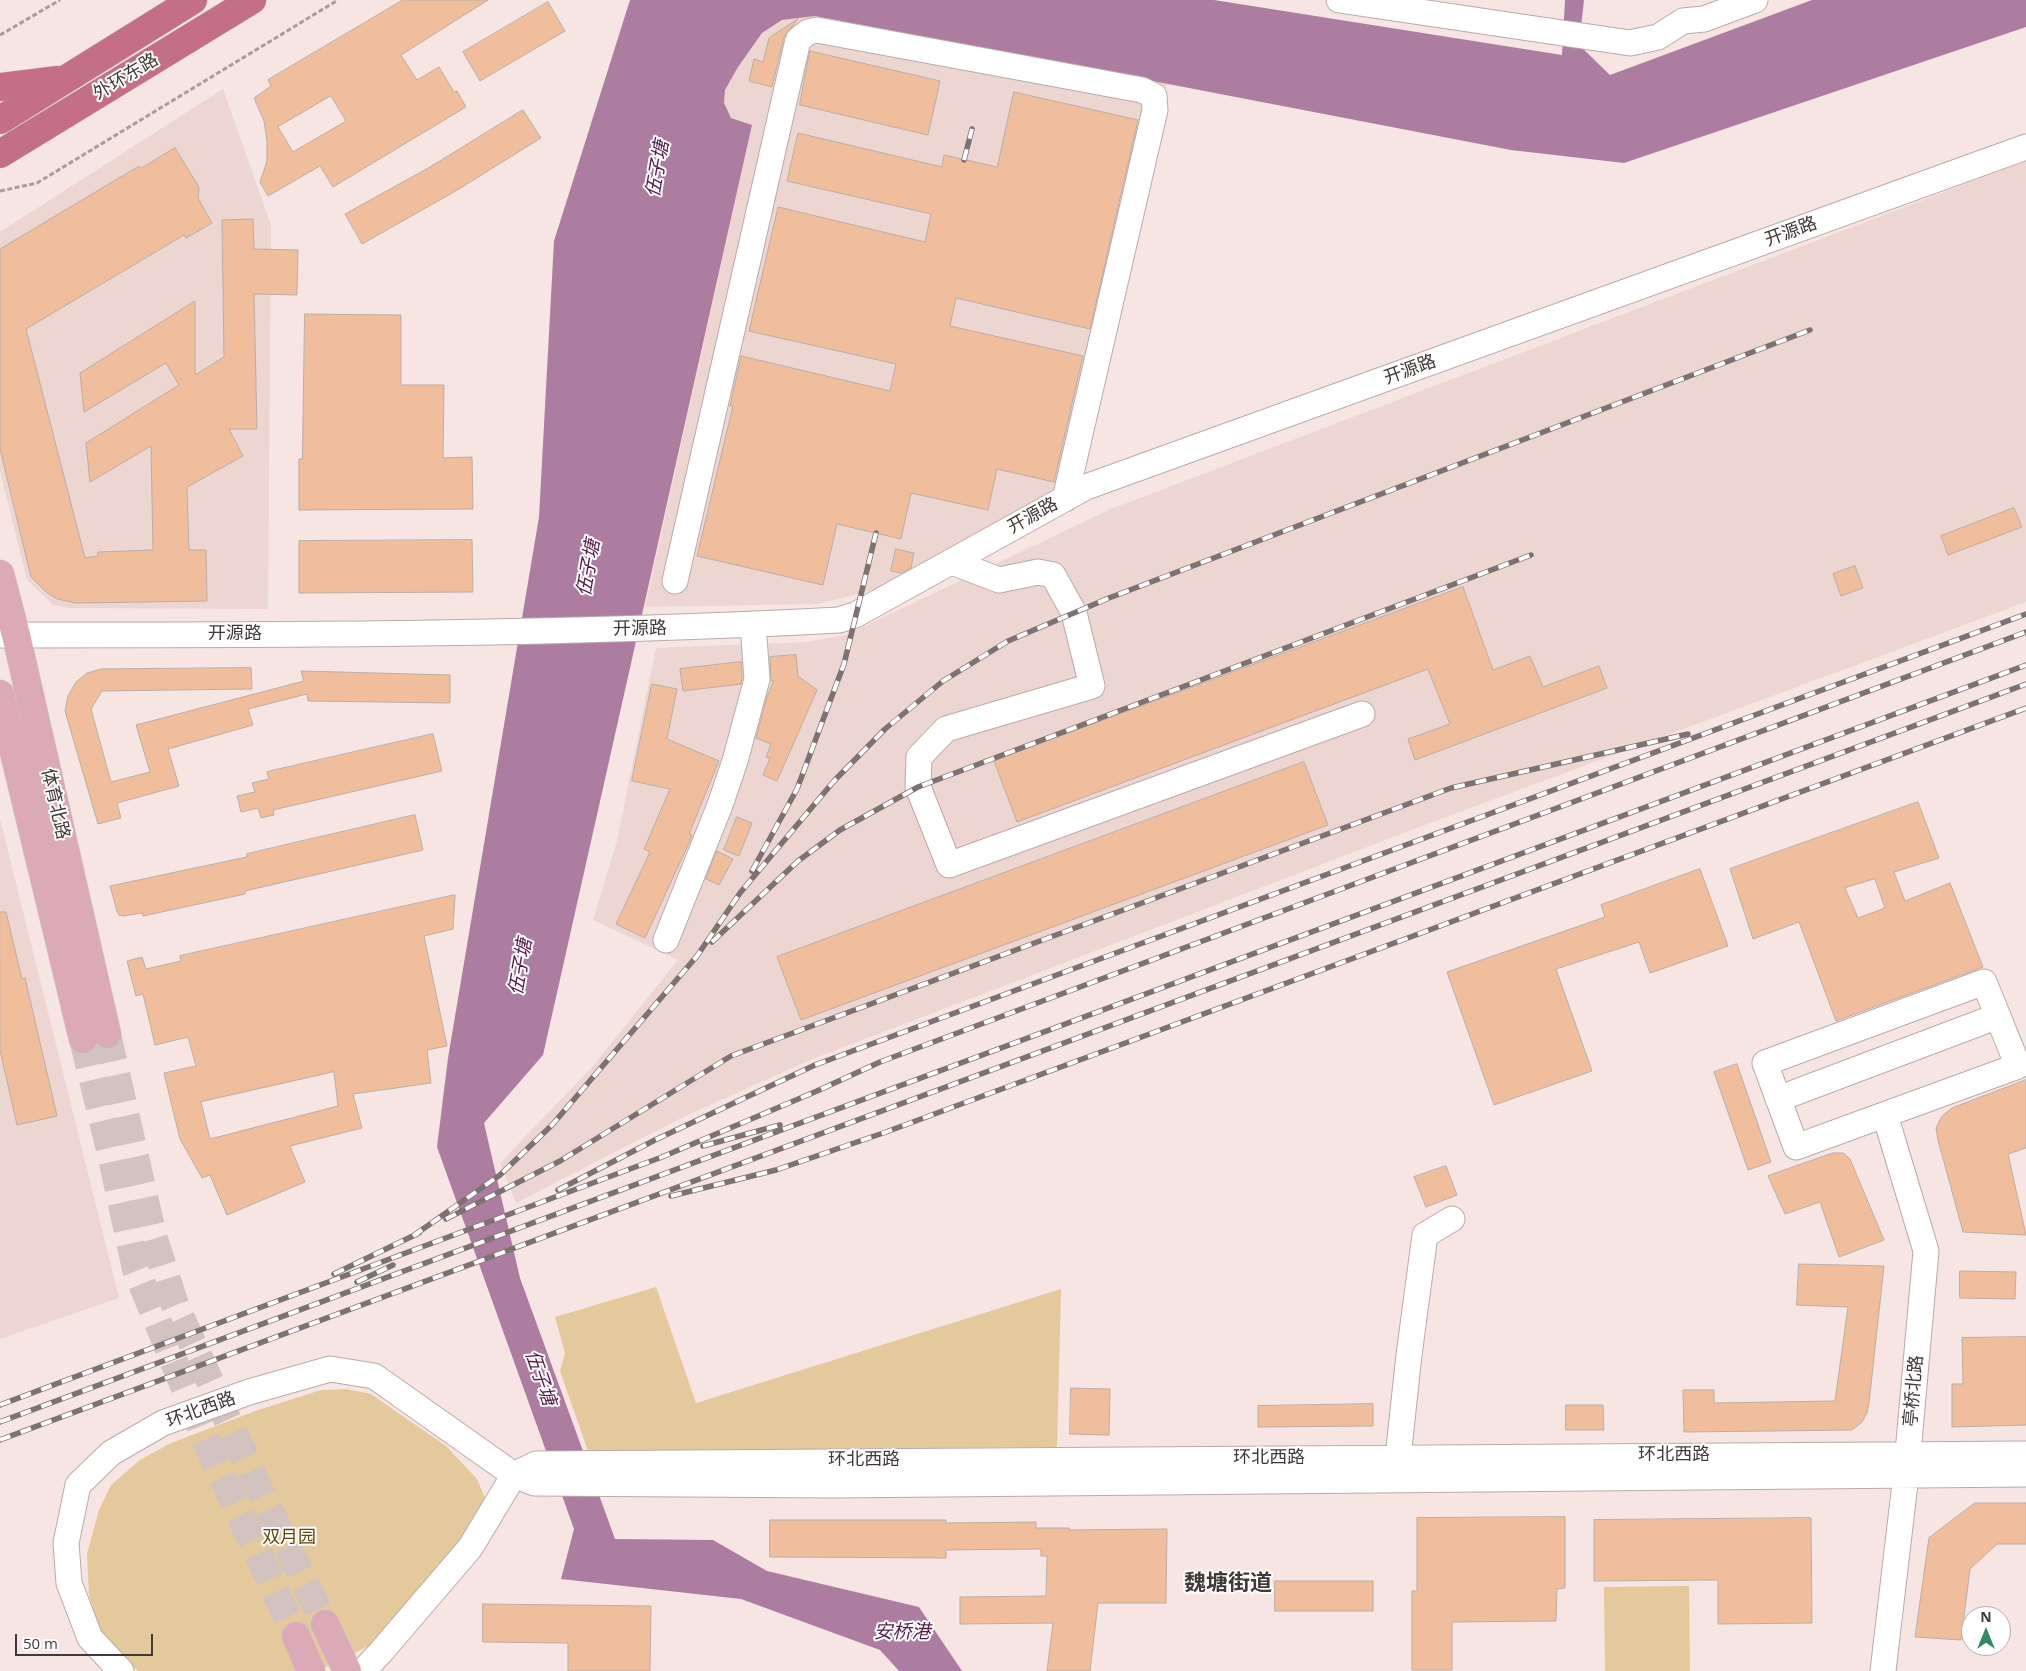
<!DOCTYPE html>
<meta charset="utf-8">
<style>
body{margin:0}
#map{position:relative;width:2026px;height:1671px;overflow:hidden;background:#f6e5e2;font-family:"Open Sans",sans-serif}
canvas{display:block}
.north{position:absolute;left:1961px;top:1606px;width:50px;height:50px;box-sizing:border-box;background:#fff;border:1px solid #b3b0af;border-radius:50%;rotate:0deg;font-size:14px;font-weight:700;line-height:20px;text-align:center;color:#403938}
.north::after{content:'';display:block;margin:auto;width:18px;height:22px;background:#318c62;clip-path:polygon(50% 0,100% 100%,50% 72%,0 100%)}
.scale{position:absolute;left:15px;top:1634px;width:138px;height:22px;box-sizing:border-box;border:2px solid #403938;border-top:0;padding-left:6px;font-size:15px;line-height:18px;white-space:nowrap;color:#403938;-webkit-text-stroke:4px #fff;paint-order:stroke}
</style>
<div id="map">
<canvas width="2026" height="1671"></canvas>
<div class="north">N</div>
<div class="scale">50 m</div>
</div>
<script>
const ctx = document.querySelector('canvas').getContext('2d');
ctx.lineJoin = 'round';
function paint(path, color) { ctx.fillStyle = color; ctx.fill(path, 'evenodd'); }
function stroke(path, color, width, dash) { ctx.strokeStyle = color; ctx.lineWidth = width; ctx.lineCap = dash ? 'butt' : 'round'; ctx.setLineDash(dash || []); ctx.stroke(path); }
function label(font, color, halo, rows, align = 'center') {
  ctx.font = font + ' "Open Sans","Noto Sans SC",sans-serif'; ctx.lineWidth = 4; ctx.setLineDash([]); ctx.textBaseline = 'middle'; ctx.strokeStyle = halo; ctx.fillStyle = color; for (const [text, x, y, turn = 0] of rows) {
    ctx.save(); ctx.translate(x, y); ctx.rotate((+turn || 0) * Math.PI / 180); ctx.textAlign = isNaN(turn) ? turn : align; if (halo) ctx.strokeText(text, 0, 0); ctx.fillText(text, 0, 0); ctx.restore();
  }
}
paint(new Path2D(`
 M815,16L1167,83L1083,480L886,587L817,604L645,607L752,125L731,118L724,103L725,90L738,67L762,33L782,20Z
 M223,89L271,225L268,609L70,608L53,605L27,580L0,471V232Z
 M2026,161V602L1430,823L810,1060L681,1118L516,1203L500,1163L593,1066L678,960L593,920L617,841L656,648L806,642L846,635L1111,509Z
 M0,819L119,1298L0,1339Z`), '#edd5d1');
paint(new Path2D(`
 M656,1287L696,1403L1061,1289L1057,1447L588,1451L560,1371L565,1353L555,1317Z
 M346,1389L371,1394L446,1446L477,1479L487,1503L463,1547L383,1639L318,1671H138L122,1658L100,1633L89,1595L87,1554L99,1510L111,1485L140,1460L171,1443L258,1410L321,1390Z
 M1689,1586L1690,1671H1605L1604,1587Z`), '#e3c99c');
paint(new Path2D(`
 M630,0H1214L1562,55L1565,0H1584L1579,45L1610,75L1812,0H2026V27L1624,163L1511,150L815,16L782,20L762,33L738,67L725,90L724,103L731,118L752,125L543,1055L484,1123L520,1278L615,1539L713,1540L767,1571L919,1607L962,1671H899L880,1650L741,1599L561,1579L574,1529L437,1147L448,1058L539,517L554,241Z`), '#ac7da0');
const building = new Path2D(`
 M403,0H488L401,55L417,80L439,67L454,92L457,91L466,107L333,187L320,166L268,196L260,182L267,161V141L264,121L254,98L271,86L268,80ZM331,96L346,121L293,152L278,127Z
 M548,2L565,31L480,81L463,52Z
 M798,19L784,37L772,87L749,81L754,59L763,62L769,38Z
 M810,51L940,81L928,135L800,105Z
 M1014,92L1138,120L1090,329L956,298L950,326L1083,356L1054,482L997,469L988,510L911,493L901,539L837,524L823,585L697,556L733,406H730L741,356L890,391L896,364L749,331L778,207L925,242L931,214L787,181L798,133L942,167L944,155L997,167Z
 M523,110L541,138L454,192L362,244L345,214L430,167Z
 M175,148L199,187L198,198L212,223L186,238L184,235L26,329L85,558L98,556V552L153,550L151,446L90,482L86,443L179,385L166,363L84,412L80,373L195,301V375L224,357L222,220L253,219L254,249L298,250L297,295L254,294L257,429H229L243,456L187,487L189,550H206L207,601L76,603L57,599L46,592L31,577L0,449V249L139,166L141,168Z
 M305,314L401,315V385H444L443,458L472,457L473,509L299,510V459H302Z
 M2014,508L2022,527L1948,555L1941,536Z
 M472,540L473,592L299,593V541Z
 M896,549L914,553L911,568L901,573L891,571Z
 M1855,566L1863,588L1841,596L1833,574Z
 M1463,587L1493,670L1530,656L1543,687L1599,666L1607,688L1415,760L1408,739L1450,724L1428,669L1017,822L994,761Z
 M796,655L798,676L817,690L777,781L763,775L770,758L766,757L771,744L756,738L767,697L774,680L771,681L770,657Z
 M741,662L742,678L741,684L683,691L680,669Z
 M251,668L252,689L102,691L91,709L111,782L150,772L136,725L304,681L301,671L450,675V703L308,701L307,694L248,709L253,725L168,749L179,786L117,803L121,818L98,824L65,711L68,696L76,682L87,673L101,669Z
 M652,684L677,689L667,739L719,761L689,834L692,835L689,843L645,938L616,924L650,852L644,849L670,789L632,781Z
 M433,734L442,771L273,810L274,815L261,818L258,808L241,812L237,796L255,792L252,783L269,779L267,772Z
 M1304,762L1328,825L801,1020L777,957Z
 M1918,802L1939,858L1894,872L1905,901L1950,883L1983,967L1836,1021L1799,922L1753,939L1730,869ZM1875,879L1885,908L1858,918L1845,888Z
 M415,815L423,850L245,891V894L143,916L142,913L123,916L119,915L117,911L110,886L247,857V854Z
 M737,817L752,823L739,856L724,850Z
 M717,851L733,859L719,885L706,879Z
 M1700,869L1728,946L1650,973L1639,942L1556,969L1592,1071L1494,1105L1447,972L1605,917L1601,905Z
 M455,895L453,929L424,936L447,1046L427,1050L431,1083L353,1094L362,1128L290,1146L305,1182L227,1215L210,1175L202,1178L180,1139L164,1073L196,1066L188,1037L155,1045L143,994L136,996L127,961L142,957L146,969L181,961L180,956ZM334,1072L338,1106L210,1139L201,1102Z
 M0,912H6L22,979L25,978L57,1116L17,1125L0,1050Z
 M1737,1064L1771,1162L1748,1170L1714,1072Z
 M2026,1080V1148L2008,1154L2026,1235L1963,1232L1938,1140L1936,1128L1942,1116L1952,1108Z
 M1833,1153H1843L1850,1159L1884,1240L1839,1257L1820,1202L1785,1214L1768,1176Z
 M1446,1166L1457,1195L1426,1207L1414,1177Z
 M1799,1264L1884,1266L1869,1403L1867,1413L1862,1422L1852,1430L1684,1432L1683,1390H1714V1403L1835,1401L1848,1307L1797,1305Z
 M1960,1271L2016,1272L2015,1299L1960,1298Z
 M2026,1337V1425L1952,1427V1384H1963L1962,1338Z
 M1071,1388L1110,1389L1109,1435L1070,1434Z
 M1373,1404V1426L1258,1427V1406Z
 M1566,1405H1603L1604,1430H1566Z
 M1975,1503H2026V1544H1997L1970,1569L1961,1640L1915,1637L1929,1538Z
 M1565,1517V1588L1557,1589L1556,1621L1452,1622V1670H1412V1591H1417V1518Z
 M1811,1518L1812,1623L1718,1624V1580L1594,1581V1520Z
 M770,1520H946V1523L1036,1522V1528H1069V1530L1167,1529L1166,1603H1098L1090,1671H1047L1053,1623L960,1624V1597L1046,1596L1047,1556H1041V1549L946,1550V1558L770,1557Z
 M1275,1581H1373V1611H1275Z
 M483,1604L651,1606L650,1671H568V1643L483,1642Z`);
paint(building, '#f1be9d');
stroke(building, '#baaea5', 1);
stroke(new Path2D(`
 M107,1034L153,1236L175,1305L262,1495L325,1624
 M83,1039L112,1158L136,1269L214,1459L296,1636`), '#d2c3c0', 28, [28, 14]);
const minor = new Path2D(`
 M1339,0L1630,43L1658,37L1683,21L1704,19L1755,0
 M952,562L999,580L1038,572L1053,575L1074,613L1092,686L946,729L919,757L918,787L949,865L1362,714
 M675,581L798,40L808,32L817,30L1142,90L1154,96L1155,110L1065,499
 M0,635C279,635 560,635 839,620L855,615L1086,487L2026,147
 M666,940L720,805L735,761L757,679L753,624
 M1984,982L2018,1066L1796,1147L1765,1063Z
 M1778,1099L1998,1016
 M1398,1473V1457L1409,1355L1425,1235L1452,1219
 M121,1671L90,1638L69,1583L66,1543L78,1485L111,1453L163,1423L249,1392L330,1369L374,1376L514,1475L534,1483L833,1485L2026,1474
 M363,1671L380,1653L470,1548L514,1475L536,1464L2026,1454
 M1883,1671L1906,1475L1926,1251L1885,1115`);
const major = new Path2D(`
 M0,574L16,635L107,1034
 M0,694L83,1039
 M325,1624L347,1671
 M296,1636L311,1671`);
const highway = new Path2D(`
 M0,87L58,80
 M0,120L193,0
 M0,154L252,0`);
stroke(minor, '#baaba8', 27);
stroke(major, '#cac8c7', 29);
stroke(highway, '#cac8c7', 29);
stroke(new Path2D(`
 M0,35L60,0
 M0,191L37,183L338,0`), '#a99c9a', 3, [5, 2.5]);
stroke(minor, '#fff', 25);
stroke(major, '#dca9b7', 28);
stroke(highway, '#c46f87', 28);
const rail = new Path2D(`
 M964,160L972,129
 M752,871L797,789L844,664L876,533
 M712,942L798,861L840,830L918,787L1531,555
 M703,1146L780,1125
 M558,1190L655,1140L815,1065L2026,614
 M671,1196L776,1170L886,1132L2026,708
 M446,1219L560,1161L731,1056L1451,788L1688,734
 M413,1236L500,1175L552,1125L697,956L740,893L834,781L885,729L943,681L1008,641L1109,598L1810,330
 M334,1274L419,1233
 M357,1282L393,1265
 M0,1405L662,1157L817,1091L880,1062L2026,632
 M0,1422L2026,665
 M0,1440L2026,684`);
stroke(rail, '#7d7271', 5.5);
stroke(rail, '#fff', 4, [11]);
label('18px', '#403938', '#fff', [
 ["外环东路",126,77,-31],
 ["开源路",1791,232,-20],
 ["开源路",1410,370,-20],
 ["开源路",1033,516,-29],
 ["开源路",640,629,-1],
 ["开源路",235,634],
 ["体育北路",55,804,77],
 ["亭桥北路",1914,1391,-85],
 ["环北西路",201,1410,-20],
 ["环北西路",1674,1455],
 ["环北西路",1269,1458],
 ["环北西路",864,1460]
]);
label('18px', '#614502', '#fff', [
 ["双月园",289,1538]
]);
label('italic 19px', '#551b49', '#fff', [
 ["伍子塘",658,169,-80],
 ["伍子塘",589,568,-80],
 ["伍子塘",521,967,-80],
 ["伍子塘",540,1378,71],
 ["安桥港",902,1633]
]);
label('bold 22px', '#403938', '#fff', [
 ["魏塘街道",1228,1584]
]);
</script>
